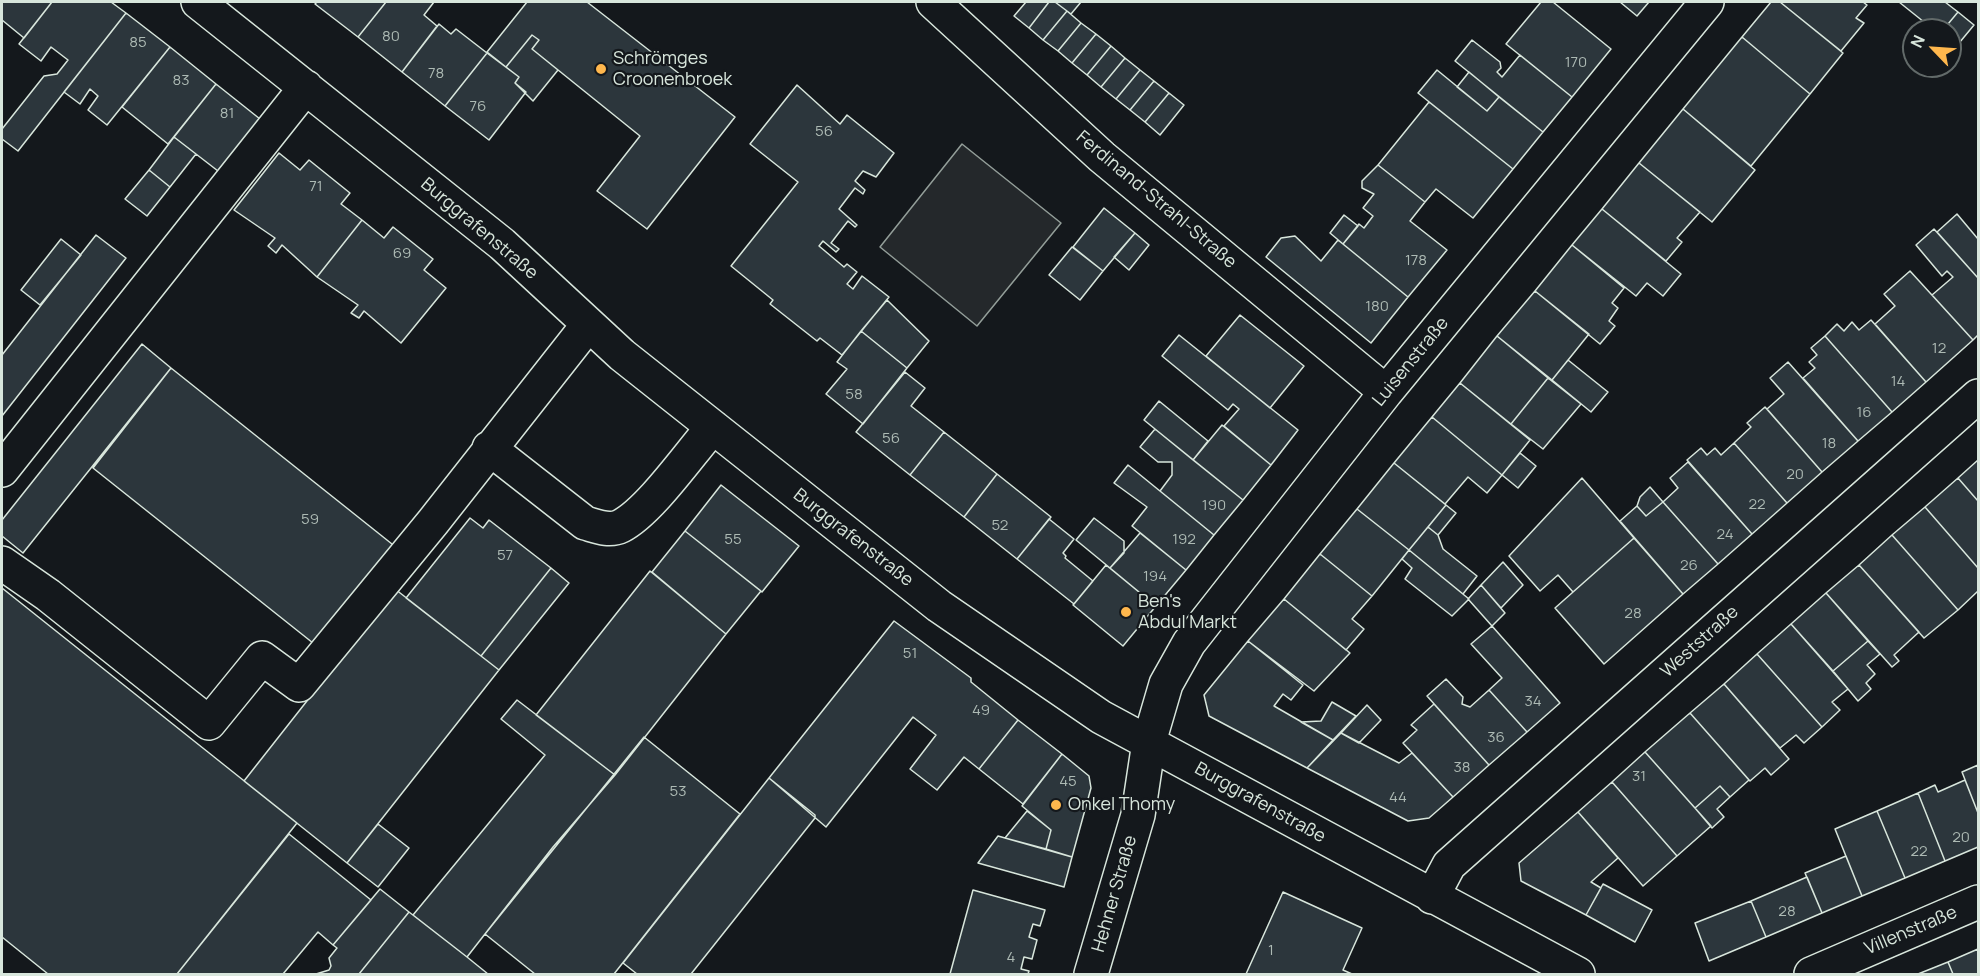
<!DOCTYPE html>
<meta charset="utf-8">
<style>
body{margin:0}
#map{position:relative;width:1980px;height:976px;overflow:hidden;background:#14181c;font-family:Manrope,sans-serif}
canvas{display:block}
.frame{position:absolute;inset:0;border:3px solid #d8e6dc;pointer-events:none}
.north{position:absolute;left:1902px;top:18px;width:60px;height:60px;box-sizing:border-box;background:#14181c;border:2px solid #626a69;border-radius:50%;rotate:295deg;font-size:16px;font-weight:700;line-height:24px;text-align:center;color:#d8e6dc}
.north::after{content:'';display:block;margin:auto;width:21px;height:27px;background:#ffb74d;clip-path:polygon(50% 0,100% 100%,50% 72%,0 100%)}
</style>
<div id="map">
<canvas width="1980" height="976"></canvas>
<div class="frame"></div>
<div class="north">N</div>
</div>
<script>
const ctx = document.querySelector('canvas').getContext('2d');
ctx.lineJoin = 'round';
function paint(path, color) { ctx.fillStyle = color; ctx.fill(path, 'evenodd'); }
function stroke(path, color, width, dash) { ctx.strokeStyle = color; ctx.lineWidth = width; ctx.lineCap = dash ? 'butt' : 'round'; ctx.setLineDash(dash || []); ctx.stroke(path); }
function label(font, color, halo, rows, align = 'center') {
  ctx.font = font + ' Manrope,sans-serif'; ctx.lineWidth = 4.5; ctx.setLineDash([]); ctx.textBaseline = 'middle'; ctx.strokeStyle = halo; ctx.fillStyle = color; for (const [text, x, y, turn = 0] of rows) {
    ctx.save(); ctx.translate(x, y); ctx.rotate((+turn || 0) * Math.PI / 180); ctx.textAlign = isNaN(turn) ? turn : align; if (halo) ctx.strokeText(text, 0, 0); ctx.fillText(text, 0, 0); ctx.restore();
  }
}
const parking = new Path2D(`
 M962,144L1061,223L977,326L880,247Z`);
paint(parking, '#24282b');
stroke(parking, '#939e99', 1.5);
const building = new Path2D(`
 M2,2H52L24,38L2,20Z
 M52,2H111L126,13L18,151L2,139V129L44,76L57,74L68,60L51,47L41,61L19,44Z
 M317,2H386L358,37L315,4Z
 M386,2H434L424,15L437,26L402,72L358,37Z
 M527,2H587L735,117L647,229L597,191L640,136L532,49L539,40L532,35L506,67L487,52Z
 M1026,2H1049L1029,28L1014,16Z
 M1049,2H1055L1067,11L1043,40L1029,28Z
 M1055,2H1081L1071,14Z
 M1541,2H1553L1611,49L1572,97L1506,44Z
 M1620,2H1649L1637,16Z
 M1771,2H1780L1843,53L1810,94L1742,37Z
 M1780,2H1863L1867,5L1856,18L1864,23L1841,51Z
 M1899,2H1945L1958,12L1943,30H1934Z
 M1067,11L1081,23L1058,51L1043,40Z
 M1958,12L1974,25L1955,48L1950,44V30H1943Z
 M126,13L170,47L107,125L88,110L98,96L90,89L80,104L64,92Z
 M1081,23L1096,34L1072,63L1058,51Z
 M439,24L451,34L456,29L487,53L445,106L402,72Z
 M1096,34L1111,46L1087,75L1072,63Z
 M532,35L539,40L532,49L558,70L533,101L515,83L519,77L506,67Z
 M1742,37L1810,94L1751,166L1683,109Z
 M1472,40L1500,62L1501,68L1497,72L1502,77L1520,55L1572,97L1543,132L1455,61Z
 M1111,46L1125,58L1101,87L1087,75Z
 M170,47L216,84L168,144L122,107Z
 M487,53L519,77L515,83L526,92L489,140L445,106Z
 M1125,58L1140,70L1116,99L1101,87Z
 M1140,70L1154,81L1130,110L1116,99Z
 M1437,70L1487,111L1499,97L1543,132L1513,169L1418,93Z
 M1469,72L1499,97L1487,111L1457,87Z
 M1154,81L1169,93L1145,122L1130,110Z
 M216,84L260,119L218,171L174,137Z
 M797,85L840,124L847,115L894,153L876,177L863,171L855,181L865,190L863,194L855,188L839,209L857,225L855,227L848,221L831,243L839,249L836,252L823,241L819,246L844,267L847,264L857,272L847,284L853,289L862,276L889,297L842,355L820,338L817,341L770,304L773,300L731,266L798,182L750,144Z
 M1169,93L1184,105L1160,135L1145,122Z
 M1429,102L1513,169L1473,218L1436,189L1425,202L1378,165Z
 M1683,109L1755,170L1712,222L1639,163Z
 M174,137L196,154L170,187L149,170Z
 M279,153L300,170L309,160L350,193L341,204L362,220L317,277L282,245L276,253L268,246L275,238L234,210Z
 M1639,163L1700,212L1677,238L1682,242L1666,261L1602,209Z
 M1378,165L1425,202L1410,221L1447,250L1408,297L1343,244L1359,224L1364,228L1373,216L1363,208L1374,194L1362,188V181Z
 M149,170L170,187L147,216L125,199Z
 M1104,208L1135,233L1103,271L1073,247Z
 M1602,209L1681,274L1663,296L1647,283L1636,296L1572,245Z
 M1957,214L1978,239V278L1937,232Z
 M1344,215L1358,226L1343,244L1330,233Z
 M362,220L384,238L393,227L433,259L424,270L446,288L401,343L364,311L359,318L351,313L358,305L317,277Z
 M1934,229L1978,278V335L1973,340L1932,295L1953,277L1947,271L1942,276L1916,245Z
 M1135,233L1149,245L1129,270L1114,257Z
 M96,235L126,258L2,416V355Z
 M1295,236L1321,261L1338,240L1408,297L1371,343L1266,257L1281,238Z
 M61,239L81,255L40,305L21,290Z
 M1572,245L1624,288L1612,303L1618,308L1609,321L1615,326L1600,344L1535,291Z
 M1072,247L1103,271L1080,300L1049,275Z
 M1910,271L1973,340L1926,382L1875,324L1895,306L1884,294Z
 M1535,291L1589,334L1552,380L1497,336Z
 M887,300L929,341L907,368L861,331Z
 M1240,315L1304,366L1270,408L1206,356Z
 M1871,320L1926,382L1892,412L1825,336L1837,324L1844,331L1852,322L1859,330Z
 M861,331L907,368L863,424L826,394L847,369L837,362Z
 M1179,335L1298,430L1271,465L1224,426L1239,409L1233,404L1228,410L1162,356Z
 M1497,336L1548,378L1511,424L1460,383Z
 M1825,336L1892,412L1858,441L1803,378L1815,368L1809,362L1817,355L1811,348Z
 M142,344L171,368L23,553L2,536V520Z
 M1568,360L1608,392L1591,412L1552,380Z
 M1788,362L1858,441L1822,472L1767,409L1784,394L1770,378Z
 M171,368L397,548L318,647L93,468Z
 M905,372L925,388L911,406L944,432L910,475L856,432Z
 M1548,378L1581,404L1543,449L1511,424Z
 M1460,383L1530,440L1502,475L1432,417Z
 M1159,401L1208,441L1193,460L1144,420Z
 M1765,407L1822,472L1787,503L1734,443L1751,427L1747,423Z
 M1432,417L1502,475L1487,493L1468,477L1445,504L1394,463Z
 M1222,425L1271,465L1243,500L1193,460Z
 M1155,429L1243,500L1214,535L1160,491L1172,475V462H1158L1140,447Z
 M944,432L997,474L964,517L910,475Z
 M1734,443L1787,503L1752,534L1687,460L1701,448L1707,455L1715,448L1721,455Z
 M1520,453L1536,466L1518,488L1502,475Z
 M1978,460V501L1958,478Z
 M1688,462L1752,534L1718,564L1663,502L1678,488L1670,478Z
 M1394,463L1446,505L1409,550L1357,509Z
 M1128,465L1214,535L1186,570L1132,526L1147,507L1114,483Z
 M997,474L1051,517L1017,559L964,517Z
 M1582,478L1634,538L1573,592L1558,575L1540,591L1509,556Z
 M1958,478L1978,501V568L1925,507Z
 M721,485L799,546L762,592L685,531Z
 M1650,487L1663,502L1646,516L1637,506L1640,497Z
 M1663,502L1718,564L1683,594L1620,521L1637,506L1646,516Z
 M1446,505L1456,513L1438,535L1428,527Z
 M1925,507L1978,568V591L1958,610L1892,535Z
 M1357,509L1409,550L1372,596L1320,554Z
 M470,518L483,528L489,520L551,568L481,656L406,598Z
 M1094,518L1124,541V553L1110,568L1076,540Z
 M1049,519L1074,539L1063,553L1066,556L1065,558L1093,581L1074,604L1017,559Z
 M1428,527L1438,535L1443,549L1477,576L1463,594L1409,550Z
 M685,531L761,591L726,634L652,572Z
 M1140,533L1186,570L1156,606L1110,568Z
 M1892,535L1958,610L1924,638L1859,565Z
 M1634,538L1683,594L1604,664L1555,608Z
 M1409,550L1469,599L1452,616L1405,579L1412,568L1402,559Z
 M1320,554L1372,596L1352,619L1364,629L1346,650L1284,599Z
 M1503,562L1523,585L1501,608L1481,585Z
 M1106,565L1156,606L1123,646L1073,605Z
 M1859,565L1919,632L1894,655L1899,661L1892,667L1826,593Z
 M551,568L569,583L499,670L481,656Z
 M650,571L726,634L615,775L536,715Z
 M1481,585L1505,613L1492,626L1468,599Z
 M2,588L297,823L177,974H48L2,937Z
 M395,589L499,670L347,863L244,781Z
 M1826,593L1868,641L1833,671L1791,624Z
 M1284,599L1350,653L1314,691L1248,641Z
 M894,621L971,678V682L1018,720L979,769L964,757L937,790L910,769L936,735L913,717L826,827L769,778Z
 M1791,624L1848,689L1832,702L1840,710L1822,727L1757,654Z
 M1492,626L1560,703L1527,732L1489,690L1502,678L1471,644Z
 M1248,641L1303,685L1291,700L1283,694L1274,706L1333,740L1307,768L1209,716L1204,695Z
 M1868,641L1880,654L1867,665L1875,674L1866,683L1871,689L1858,701L1833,671Z
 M1757,654L1822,727L1804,743L1796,735L1780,748L1724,684Z
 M1446,679L1463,697L1462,704L1470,707L1489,690L1527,732L1489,765L1427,696Z
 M1724,684L1789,759L1771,775L1765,768L1750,781L1690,713Z
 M517,700L615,775L553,847L467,957L413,915L545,755L501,719Z
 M1332,702L1356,716L1333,740L1301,722L1321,721Z
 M1434,704L1489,765L1453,797L1403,743L1417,730L1411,725Z
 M1367,705L1381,720L1359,743L1341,733Z
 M1690,713L1749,780L1730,797L1720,786L1695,808L1645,752Z
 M1018,720L1062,754L1023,804L979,769Z
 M1341,733L1399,763L1412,753L1453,797L1429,818L1408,821L1307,768Z
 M644,737L740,814L614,974H535L485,934Z
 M1645,752L1711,826L1677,856L1612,782Z
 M1062,754L1089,776L1091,788L1072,857L1046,849L1051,830L1022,806Z
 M1978,765V813L1962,772Z
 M769,778L815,815V818L691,974H637L623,963Z
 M1965,780L1978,813V847L1945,861L1918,793L1935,785L1938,792Z
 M1612,782L1677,856L1643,886L1578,812Z
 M1720,786L1730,797L1717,809L1724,817L1712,828L1695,808Z
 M1918,793L1945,861L1905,878L1877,811Z
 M1027,811L1051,830L1046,849L1005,838Z
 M1877,811L1905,878L1862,896L1835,829Z
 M1578,812L1618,858L1591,882L1601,888L1586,915L1521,881L1519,863Z
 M378,824L409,848L378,887L347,863Z
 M289,834L371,900L333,945L318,932L283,974H177Z
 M998,836L1072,857L1064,887L978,863Z
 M1846,856L1862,896L1822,913L1805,873Z
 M1807,877L1822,913L1766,937L1751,901Z
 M1603,884L1652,910L1635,942L1586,915Z
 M380,889L409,912L359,974H316L329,970L331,966L329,958L337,948L333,945Z
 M973,890L1045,910L1040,926L1033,924L1029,937L1037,940L1032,959L1024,957L1021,969L1029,971L1028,974H950Z
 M1283,892L1362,928L1343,970L1352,974H1246Z
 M1751,901L1766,937L1709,961L1695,923Z
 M409,912L467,957L488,974H359Z
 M1978,949V974H1953L1948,962Z
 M1948,962L1953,974H1918Z`);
paint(building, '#2c363c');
stroke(building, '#d8e6dc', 1.5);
const minor = new Path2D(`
 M198,2L502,244L622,355L939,606L1101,717L1578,974
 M933,2L1102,157L1386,392
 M489,448L585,523C596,526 609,532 621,526C650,511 690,453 713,427
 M2,470L306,87
 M2,563L48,595L209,723L262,658L299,685L433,522L588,325
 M1432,897L1449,865L1978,396
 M1091,974L1138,815L1149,742L1166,684L1189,643L1386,392L1707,2
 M1811,974L1978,902`);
stroke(minor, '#d8e6dc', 36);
stroke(minor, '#14181c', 33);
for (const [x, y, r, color] of [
 [601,69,6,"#ffb74d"],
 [1126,612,6,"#ffb74d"],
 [1056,805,6,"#ffb74d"]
]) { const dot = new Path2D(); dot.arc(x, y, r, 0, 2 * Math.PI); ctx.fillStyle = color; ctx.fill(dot); stroke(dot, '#14181c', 2); }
label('15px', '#adbab4', null, [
 ["80",391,37],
 ["85",138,43],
 ["170",1576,63],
 ["78",436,74],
 ["83",181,81],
 ["76",478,107],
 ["81",227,114],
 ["56",824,132],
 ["71",316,187],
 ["69",402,254],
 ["178",1416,261],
 ["180",1377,307],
 ["12",1939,349],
 ["14",1898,382],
 ["58",854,395],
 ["16",1864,413],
 ["56",891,439],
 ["18",1829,444],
 ["20",1795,475],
 ["22",1757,505],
 ["190",1214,506],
 ["59",310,520],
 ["52",1000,526],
 ["24",1725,535],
 ["55",733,540],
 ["192",1184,540],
 ["57",505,556],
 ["26",1689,566],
 ["194",1155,577],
 ["28",1633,614],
 ["51",910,654],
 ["34",1533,702],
 ["49",981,711],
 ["36",1496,738],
 ["38",1462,768],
 ["31",1639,777],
 ["45",1068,782],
 ["53",678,792],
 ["44",1398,798],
 ["20",1961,838],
 ["22",1919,852],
 ["28",1787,912],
 ["1",1271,951],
 ["4",1011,958]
]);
label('18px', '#d8e6dc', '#14181c', [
 ["Schrömges",613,59],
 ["Croonenbroek",613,80],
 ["Ben's",1138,602],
 ["Abdul Markt",1138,623],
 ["Onkel Thomy",1068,805]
], 'left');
label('18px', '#d8e6dc', '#14181c', [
 ["Ferdinand-Strahl-Straße",1156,200,40],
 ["Burggrafenstraße",479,229,40],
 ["Luisenstraße",1411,362,-51],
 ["Burggrafenstraße",853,538,38],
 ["Weststraße",1700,642,-42],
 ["Burggrafenstraße",1260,803,29],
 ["Hehner Straße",1115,894,-74],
 ["Villenstraße",1911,931,-23]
]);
</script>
